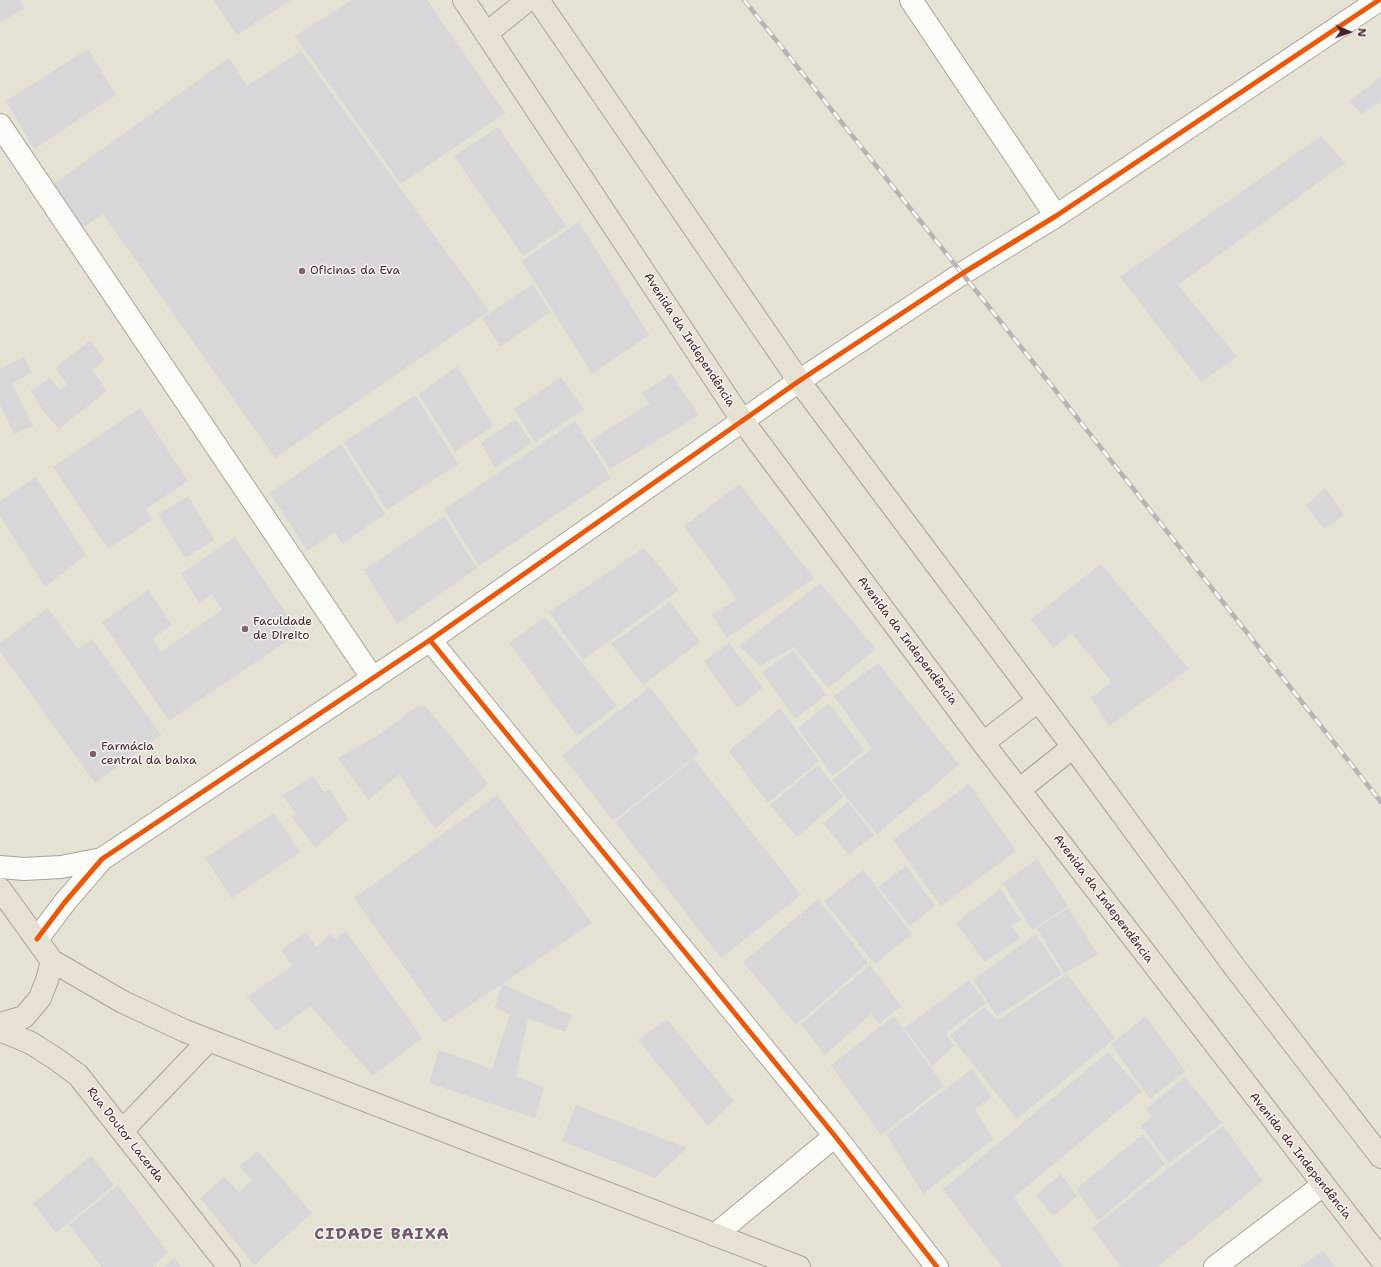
<!DOCTYPE html>
<meta charset="utf-8">
<style>
body{margin:0}
#map{position:relative;width:1381px;height:1267px;overflow:hidden;background:#e5e2d3;font-family:"Shantell Sans",sans-serif}
canvas{display:block}
.north{position:absolute;left:1329px;top:12px;width:40px;height:40px;-webkit-text-stroke:3px #f6f6f2;paint-order:stroke;rotate:92deg;font-size:11px;font-weight:700;line-height:16px;text-align:center;color:#4a1f2b}
.north::after{content:'';display:block;margin:auto;width:14px;height:18px;background:#4a1f2b;clip-path:polygon(50% 0,100% 100%,50% 72%,0 100%)}
</style>
<div id="map">
<canvas width="1381" height="1267"></canvas>
<div class="north">N</div>
</div>
<script>
const ctx = document.querySelector('canvas').getContext('2d');
ctx.lineJoin = 'round';
function paint(path, color) { ctx.fillStyle = color; ctx.fill(path, 'evenodd'); }
function stroke(path, color, width, dash) { ctx.strokeStyle = color; ctx.lineWidth = width; ctx.lineCap = dash ? 'butt' : 'round'; ctx.setLineDash(dash || []); ctx.stroke(path); }
function label(font, color, halo, rows, align = 'center') {
  ctx.font = font + ' "Shantell Sans",sans-serif'; ctx.lineWidth = 3; ctx.setLineDash([]); ctx.textBaseline = 'middle'; ctx.strokeStyle = halo; ctx.fillStyle = color; for (const [text, x, y, turn = 0] of rows) {
    ctx.save(); ctx.translate(x, y); ctx.rotate((+turn || 0) * Math.PI / 180); ctx.textAlign = isNaN(turn) ? turn : align; if (halo) ctx.strokeText(text, 0, 0); ctx.fillText(text, 0, 0); ctx.restore();
  }
}
paint(new Path2D(`
 M0,0H20L25,8L0,23Z
 M213,0H291L237,35Z
 M352,0H427L505,113L401,184L295,36Z
 M88,49L116,95L34,149L6,101Z
 M301,51L489,311L275,458L103,214L80,230L51,186L229,58L247,86Z
 M1381,77V101L1362,114L1349,101Z
 M498,127L566,226L523,256L454,156Z
 M1321,136L1345,163L1178,285L1237,357L1201,382L1120,277Z
 M579,222L649,335L592,374L522,261Z
 M533,284L550,312L500,347L482,318Z
 M90,341L105,360L92,370L107,391L59,429L44,412L31,391L50,378L60,390L67,384L55,368Z
 M24,357L32,373L12,383L33,426L14,434L0,405V369Z
 M457,366L493,426L455,452L419,394Z
 M671,374L699,415L610,469L591,440L649,404L642,393Z
 M561,377L584,409L535,442L514,409Z
 M415,395L458,464L387,510L344,442Z
 M140,408L188,481L146,509L152,520L108,549L53,467Z
 M515,419L532,443L495,468L481,443Z
 M575,421L611,478L479,566L444,509Z
 M341,444L385,514L342,544L335,532L307,551L270,493Z
 M36,477L86,555L45,587L0,516V501Z
 M739,484L814,578L727,638L712,615L737,599L684,526Z
 M1325,488L1344,515L1324,529L1306,506Z
 M188,496L214,540L185,558L158,514Z
 M444,516L477,568L397,624L364,570Z
 M235,537L299,633L169,721L102,622L148,590L172,625L152,639L161,652L222,610L212,594L199,603L181,574Z
 M644,548L679,590L583,660L549,612Z
 M1101,564L1189,669L1109,726L1091,698L1112,682L1071,633L1053,648L1031,619Z
 M820,583L876,649L828,688L794,647L760,666L739,646Z
 M670,602L700,642L643,685L611,644Z
 M48,608L78,649L92,639L161,735L95,783L0,651V643Z
 M545,617L617,706L577,736L509,643Z
 M729,643L763,688L737,708L704,661Z
 M794,651L826,695L795,719L762,672Z
 M878,663L959,765L877,834L832,780L872,749L834,696Z
 M650,687L700,753L613,821L562,755Z
 M829,703L864,750L833,776L798,728Z
 M425,706L463,751L488,784L435,829L414,799L400,774L368,800L338,758L379,735L416,707Z
 M780,708L819,761L768,803L729,751Z
 M694,759L801,895L721,958L615,822Z
 M818,765L843,797L797,837L770,805Z
 M313,776L324,792L330,789L348,819L316,848L291,817L296,814L283,795Z
 M969,784L1016,851L941,906L893,840Z
 M497,795L592,923L444,1023L354,898Z
 M848,802L874,835L849,855L823,823Z
 M274,813L300,852L232,898L205,858Z
 M1037,859L1068,906L1032,930L1003,883Z
 M906,866L935,906L910,926L878,887Z
 M863,870L912,934L875,964L824,901Z
 M1000,889L1021,920L1011,926L1020,938L985,962L956,923Z
 M818,899L868,963L796,1025L743,962Z
 M1068,908L1098,954L1064,974L1037,928Z
 M346,931L422,1038L373,1076L310,1006L277,1031L247,997L292,966L281,950L306,932L316,947L330,934L335,939Z
 M1036,934L1062,974L997,1016L973,980Z
 M870,965L901,1006L879,1024L871,1014L825,1055L801,1024Z
 M1067,974L1115,1038L1017,1119L950,1036L984,1007L998,1020Z
 M969,980L986,1003L946,1033L954,1046L932,1066L904,1028Z
 M502,984L572,1015L565,1032L528,1018L516,1076L544,1088L535,1118L429,1083L439,1050L492,1069L510,1014L495,1008Z
 M894,1016L944,1086L881,1135L831,1065Z
 M1146,1016L1185,1071L1150,1099L1111,1044Z
 M667,1019L734,1101L708,1126L638,1040Z
 M1108,1052L1142,1091L1014,1197L1063,1267H1002L943,1189Z
 M972,1069L992,1097L975,1109L993,1139L923,1194L886,1134Z
 M1185,1077L1222,1123L1169,1163L1141,1126L1152,1117L1146,1109Z
 M576,1105L687,1148L655,1178L562,1141Z
 M1223,1126L1263,1181L1157,1267H1121L1092,1228Z
 M1143,1134L1165,1164L1098,1221L1076,1189Z
 M258,1151L312,1213L254,1265L200,1198L224,1177L239,1192L252,1180L239,1166Z
 M91,1156L114,1185L56,1233L33,1203Z
 M1061,1174L1077,1196L1053,1216L1036,1195Z
 M118,1185L168,1253L152,1267H102L69,1225Z
 M1323,1251L1335,1267H1300Z
 M174,1258L181,1267H164Z`), '#d8d6d8');
const minor = new Path2D(`
 M911,0L1056,216
 M0,125L373,679
 M430,640L835,1136L937,1267
 M0,867L24,869L61,867L102,859
 M37,939L65,902L102,859L430,640L799,381L963,273L1056,216L1379,0
 M715,1235L835,1136
 M1215,1267L1323,1185`);
const major = new Path2D(`
 M464,0L742,420L983,743L1381,1259
 M538,0L799,381L1073,747L1233,965L1381,1157
 M487,33L528,0
 M983,743L1038,701
 M1019,790L1073,747
 M0,889L52,961L123,1002L185,1031L799,1267
 M0,1024L24,1017L40,998L47,980L52,961
 M0,1030L31,1043L56,1059L78,1075L229,1267
 M122,1131L209,1040`);
stroke(minor, '#aaa29b', 24);
stroke(major, '#aaa29b', 24);
stroke(minor, '#fbfbf8', 22);
stroke(major, '#e7e1d4', 22);
const rail = new Path2D(`
 M744,0L1048,381L1381,802`);
stroke(rail, '#b9b3b3', 4.5);
stroke(rail, '#f6f6f2', 3, [9]);
stroke(new Path2D(`
 M430,640L835,1136L937,1267
 M37,939L65,902L102,859L430,640L799,381L963,273L1056,216L1379,0`), '#e8590c', 5);
for (const [x, y, r, color] of [
 [302,271,4,"#806366"],
 [245,629,4,"#806366"],
 [93,754,4,"#806366"]
]) { const dot = new Path2D(); dot.arc(x, y, r, 0, 2 * Math.PI); ctx.fillStyle = color; ctx.fill(dot); stroke(dot, '#f6f6f2', 1.5); }
label('12px', '#4a1f2b', '#f6f6f2', [
 ["Oficinas da Eva",310,271],
 ["Faculdade",253,622],
 ["de Direito",253,636],
 ["Farmácia",101,747],
 ["central da baixa",101,761]
], 'left');
label('12px', '#4a1f2b', '#f6f6f2', [
 ["Avenida da Independência",689,340,57],
 ["Avenida da Independência",907,641,53],
 ["Avenida da Independência",1103,899,53],
 ["Rua Doutor Lacerda",125,1135,52],
 ["Avenida da Independência",1300,1156,52]
]);
ctx.letterSpacing = '1px';
label('bold 16px', '#75566f', '#f6f6f2', [
 ["CIDADE BAIXA",382,1235]
]);
ctx.letterSpacing = '0px';
</script>
